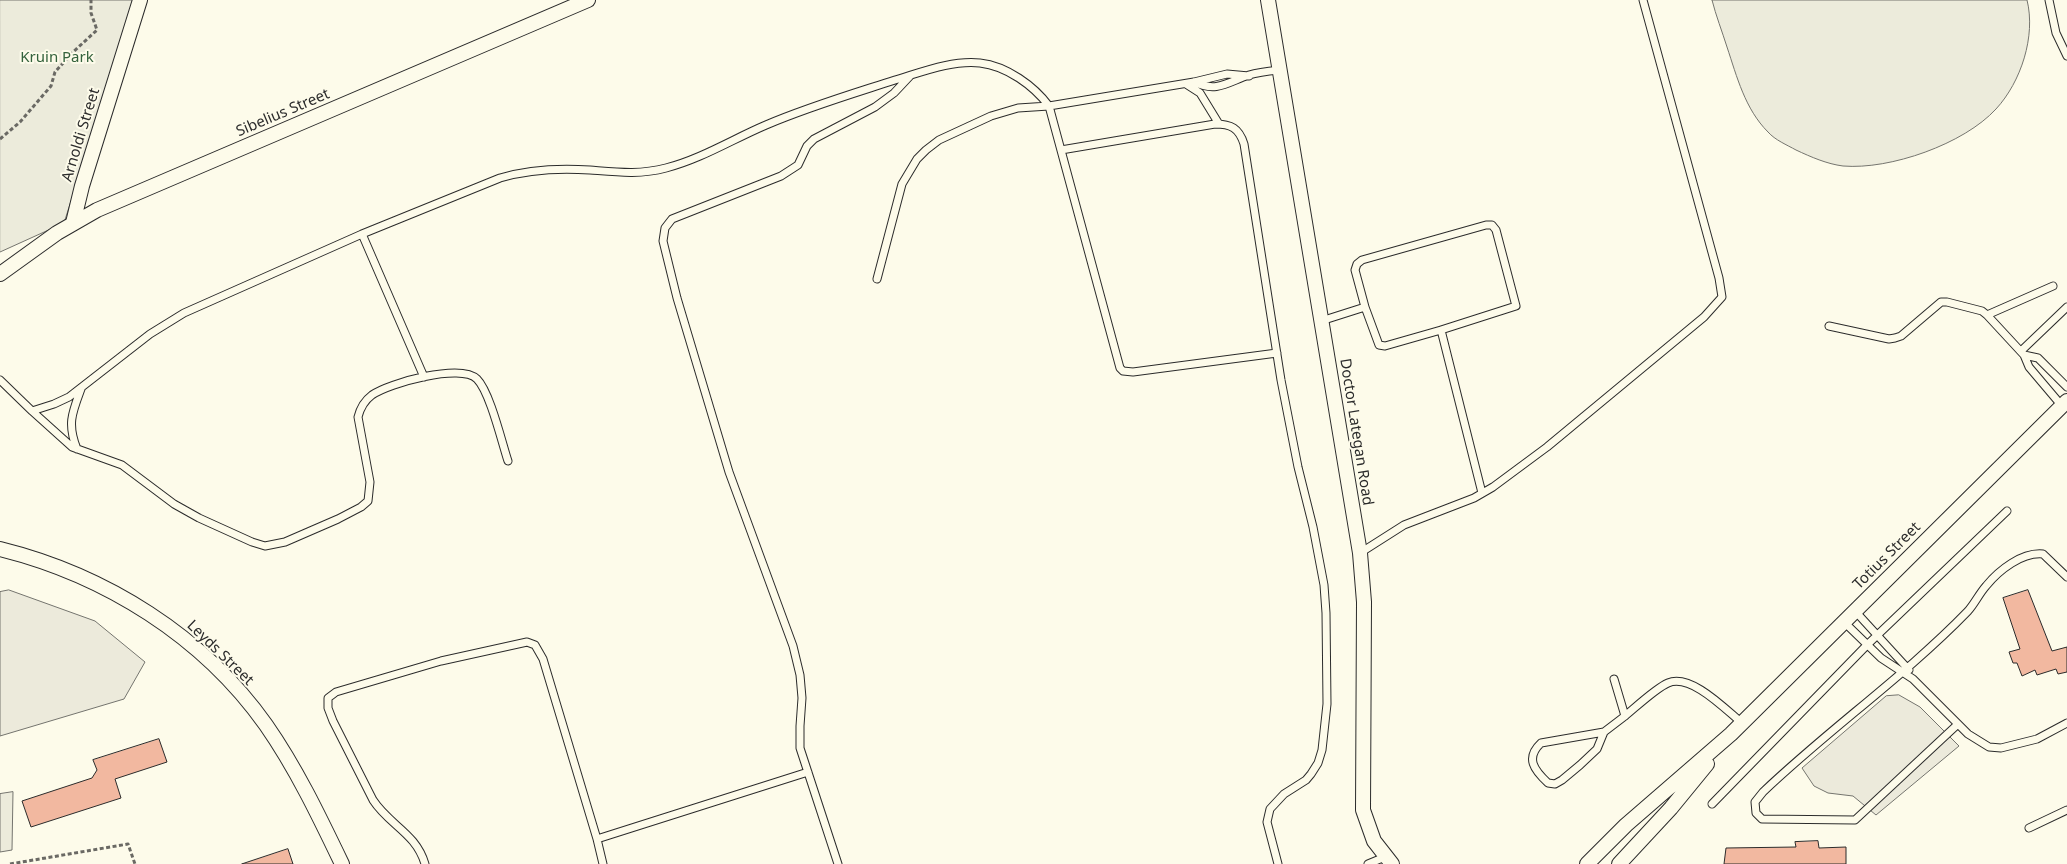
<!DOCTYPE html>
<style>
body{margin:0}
canvas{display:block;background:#fdfbea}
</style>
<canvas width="2067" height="864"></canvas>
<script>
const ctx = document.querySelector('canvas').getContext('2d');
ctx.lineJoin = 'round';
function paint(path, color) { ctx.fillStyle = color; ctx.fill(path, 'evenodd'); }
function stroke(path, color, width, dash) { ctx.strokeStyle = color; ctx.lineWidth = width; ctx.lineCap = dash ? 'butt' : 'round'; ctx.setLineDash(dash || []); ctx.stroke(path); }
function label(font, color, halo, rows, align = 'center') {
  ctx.font = font + ' "Noto Sans",sans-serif'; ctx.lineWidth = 4; ctx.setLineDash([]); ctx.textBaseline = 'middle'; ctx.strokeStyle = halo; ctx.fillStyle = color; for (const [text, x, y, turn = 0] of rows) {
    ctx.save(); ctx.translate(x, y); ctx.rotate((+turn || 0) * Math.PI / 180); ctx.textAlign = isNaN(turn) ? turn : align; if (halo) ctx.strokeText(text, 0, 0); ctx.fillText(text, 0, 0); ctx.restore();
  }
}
const green = new Path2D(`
 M0,0H135L64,223L0,252Z
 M1712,0H2027C2036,36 2021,82 1996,109C1964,144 1890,170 1843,166C1827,164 1811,157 1796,150C1787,145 1775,140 1768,132C1745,109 1737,77 1727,47C1722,31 1716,16 1712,0Z
 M13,792L12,850L0,852V794Z`);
paint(green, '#ecebdb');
stroke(green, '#74746e', 1);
const parking = new Path2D(`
 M9,590L95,621L145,662L124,699L0,736V592Z
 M1899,695L1920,707L1959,746L1876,815L1853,796L1828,793L1814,786L1802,768L1886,696Z`);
paint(parking, '#eceadb');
stroke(parking, '#74746e', 1);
const building = new Path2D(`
 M2028,590L2052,651L2067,647V672L2058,674L2056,669L2037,675L2035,670L2022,676L2017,663H2013L2009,652L2020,649L2003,598Z
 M159,739L167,762L115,779L121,798L31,827L22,801L92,778L97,770L93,760Z
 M1818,841L1819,848L1846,847V864H1724L1726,848L1796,847L1795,842Z
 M288,849L293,864H242Z`);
paint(building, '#f2b8a0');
stroke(building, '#2b2b2b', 1);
const service = new Path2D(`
 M2049,0L2056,33L2067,56
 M1194,82C1217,93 1228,82 1249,75C1259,72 1270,71 1280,70
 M1186,84L1200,93L1219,124
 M1061,150L1215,124C1231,124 1239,128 1244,144L1281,380L1298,467L1313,527L1324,585L1326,613L1327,704L1322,750L1318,763L1311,774L1306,780L1284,794L1270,809L1267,822L1278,864
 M362,234L424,377
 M877,279L902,184L917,159L926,150L939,140L991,116L1018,108L1049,106L1194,82L1227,74L1249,76
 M1365,307L1379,345L1385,346L1441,330
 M1987,315L2053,286
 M1321,321L1365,307L1355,270L1357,264L1362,260L1486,225H1492L1496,230L1516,306L1441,330L1482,493
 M1829,326L1889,339L1895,338L1901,336L1941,302H1947L1982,311L1987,315L2024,355L2029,367L2062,406
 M2021,351L2067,307
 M2024,355L2038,358L2067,387
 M0,380L32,411L54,404L69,397L150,334L184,313L362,234L500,178C530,169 560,168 590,170C616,172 640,175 666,168C701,159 733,139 766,125C808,107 852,94 895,80C922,72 952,60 980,63C1007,66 1034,86 1049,106L1120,368L1123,371L1133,372L1277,353
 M32,411L72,447L122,465L174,504L199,518L252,542L265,546L285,542L338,519L361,507L368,501L370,482L358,417C360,409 364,401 372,395C389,383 461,363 477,379C490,392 502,443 508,461
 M77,449C67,424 72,413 81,389
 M1360,553L1404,525L1474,498L1493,487L1547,447L1704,317L1722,297L1719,278L1643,0
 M1855,611L1909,670
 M1844,622L1881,658L1913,679L1968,734L1989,747L2001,748L2037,739L2067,723
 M1614,679L1625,716C1636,707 1656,688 1668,683C1691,673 1726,710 1742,723
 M1958,724L1855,820L1762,819L1756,813L1755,802L1763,792C1829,729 1905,676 1968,611C1975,603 1979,594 1986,586C1999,570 2022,552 2043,554L2067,577
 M1604,732L1541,743C1525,758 1534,770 1548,783L1555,784L1562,780L1580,765L1597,749L1604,732L1625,716
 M1712,804L1867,645L2007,511
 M2029,828L2067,810
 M425,864C416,833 389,825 373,800L333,721L328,708V698L336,692L441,661L527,642L535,645L543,659L597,839
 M603,864L597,839L808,772
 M838,864L800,748V726L802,698L800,675L793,646L729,472L677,298L663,241L665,228L672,219L781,176L798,165L807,146L814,139L875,107L894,93L910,76
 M1368,864L1385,857`);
const minor = new Path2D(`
 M1268,0L1360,553L1364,602L1363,810L1374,841L1392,864
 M73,223L82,186L140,0
 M0,274L57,233L97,210L588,0
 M0,549C105,575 203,636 266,725C296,768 319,816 342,864
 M1587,864L1626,825L1731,734L2067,401
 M1619,864L1671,808L1707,764`);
stroke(service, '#2b2b2b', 9);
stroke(minor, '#2b2b2b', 16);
stroke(new Path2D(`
 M0,139L20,122L51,86L55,72L72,53L97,30L91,13V0
 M10,864L128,844L135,864`), '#6a6964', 3, [4, 2.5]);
stroke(service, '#fdfbea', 7);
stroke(minor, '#fdfbea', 14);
label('15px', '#34623c', '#fdfbea', [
 ["Kruin Park",57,58]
]);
label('15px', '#2b2b2b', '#fdfbea', [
 ["Sibelius Street",283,113,-23],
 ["Arnoldi Street",81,135,-73],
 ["Doctor Lategan Road",1356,432,81],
 ["Totius Street",1887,556,-45],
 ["Leyds Street",220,653,44]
]);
</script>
